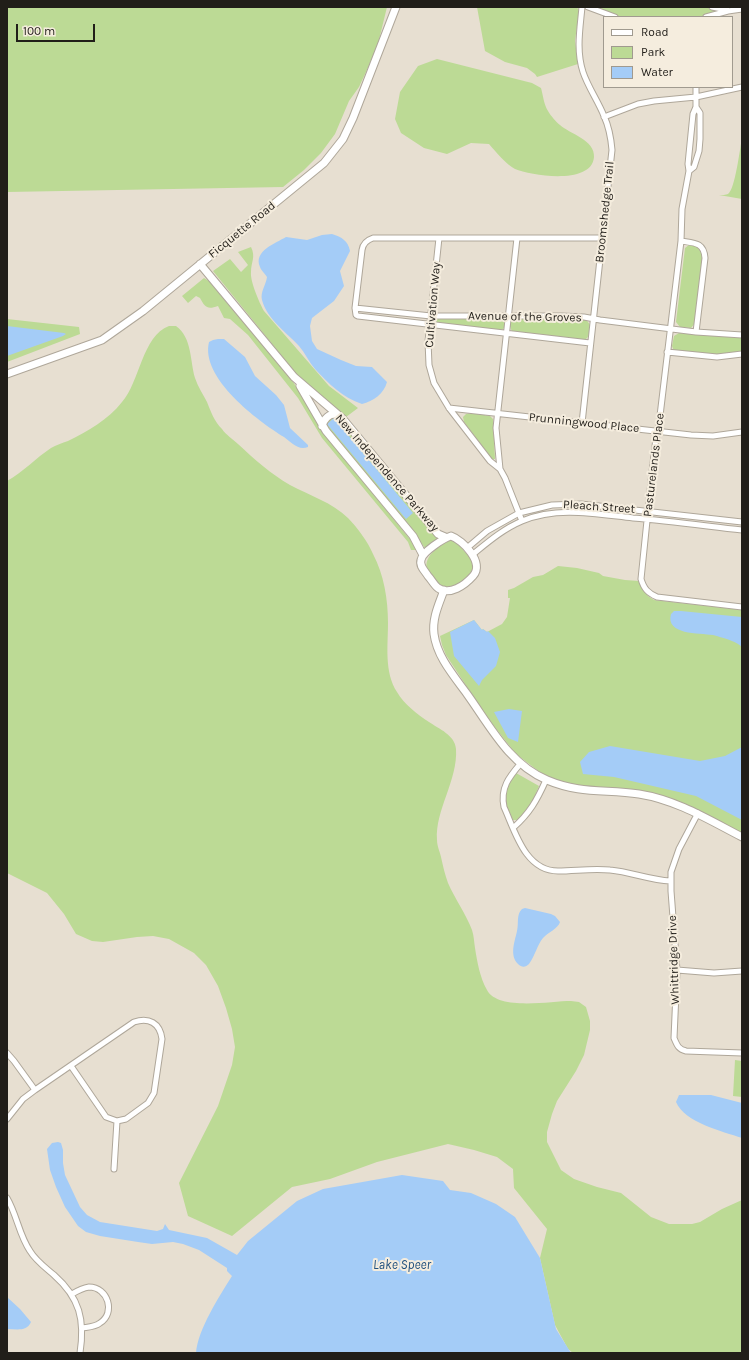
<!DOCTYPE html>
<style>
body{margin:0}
#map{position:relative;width:749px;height:1360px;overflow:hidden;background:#e7dfd1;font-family:Karla,sans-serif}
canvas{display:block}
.frame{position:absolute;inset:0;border:8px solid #211e19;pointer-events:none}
.legend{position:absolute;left:603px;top:16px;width:130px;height:72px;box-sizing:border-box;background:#f5edde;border:1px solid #a09a8f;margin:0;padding:5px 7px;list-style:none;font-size:12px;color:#211e19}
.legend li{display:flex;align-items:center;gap:8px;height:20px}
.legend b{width:20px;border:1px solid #a09a8f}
.scale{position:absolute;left:16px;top:24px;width:79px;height:18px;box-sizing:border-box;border:2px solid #211e19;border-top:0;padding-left:5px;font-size:12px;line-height:14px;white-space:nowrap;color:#211e19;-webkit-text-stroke:3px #f5edde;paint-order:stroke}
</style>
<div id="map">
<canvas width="749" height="1360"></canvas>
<div class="frame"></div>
<ul class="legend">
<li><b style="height:5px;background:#fff"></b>Road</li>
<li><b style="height:11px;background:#bcda95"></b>Park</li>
<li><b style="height:11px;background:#a4ccf7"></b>Water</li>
</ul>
<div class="scale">100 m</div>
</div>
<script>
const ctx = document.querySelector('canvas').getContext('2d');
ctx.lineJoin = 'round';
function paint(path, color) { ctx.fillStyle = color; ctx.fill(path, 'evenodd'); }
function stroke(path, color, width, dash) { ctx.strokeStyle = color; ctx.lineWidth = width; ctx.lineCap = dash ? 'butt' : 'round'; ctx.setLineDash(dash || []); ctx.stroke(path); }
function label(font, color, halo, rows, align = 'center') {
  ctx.font = font + ' Karla,sans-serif'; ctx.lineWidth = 4; ctx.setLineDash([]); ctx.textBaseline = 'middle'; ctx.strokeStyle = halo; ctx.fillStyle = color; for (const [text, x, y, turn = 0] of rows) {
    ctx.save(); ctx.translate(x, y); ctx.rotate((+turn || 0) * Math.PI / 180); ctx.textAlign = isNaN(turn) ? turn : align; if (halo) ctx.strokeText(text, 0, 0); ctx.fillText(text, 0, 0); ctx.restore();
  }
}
paint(new Path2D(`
 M7,7H387L377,48L359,87L349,101L335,134L321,153L304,170L283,187L7,192Z
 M477,7H577L579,11L575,41L578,64L537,77L535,74L527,68L505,62L485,51Z
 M593,7H702L719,10V12L702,17H618Z
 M437,59L532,83L541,88C543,95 544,105 548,111C551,116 556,122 560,125C570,134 595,140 594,157C592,185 532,176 515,169C507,165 495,151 489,144L471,143L447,154L424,148L401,133L395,119L400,92L418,66Z
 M742,138V199L719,195C722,195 726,195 728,194C735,190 740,148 742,138Z
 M690,244L698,245L703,253L695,323L691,328L680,327L676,322L685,248Z
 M251,247C256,257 251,262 251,272C250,281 259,302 264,311L329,386L358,408L346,417L341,414L298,376L213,271L230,259L241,272L248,265L238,252Z
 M204,278L209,281L291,379L310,407L324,434L409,538L414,540L418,550H411L408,542L322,438L298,398L248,335L230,319L224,318L218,306C207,310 205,307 200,298L196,296L188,303L182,296Z
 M514,317L586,319L590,325C589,331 590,338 584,340L512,332L510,326L512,319Z
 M436,318H501L505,322C505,327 504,330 499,331L434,323V319Z
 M7,319L79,327L80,334L7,362Z
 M169,326H176C192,337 190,361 195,378C198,387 203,394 207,402C211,412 214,421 222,429C226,435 233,439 238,444C254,459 271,474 290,485C309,495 333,503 348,518C357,527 368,542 373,554C384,575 388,599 388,623C388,645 384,672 397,692C404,704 417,714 429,722C439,729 455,735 456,749C458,780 435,810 437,840C437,846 440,852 441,857C443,866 445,875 448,883C455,899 466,914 472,930C474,936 474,942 475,948C477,961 480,978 487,990C498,1011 550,1001 571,1001L579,1002L586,1007L590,1021V1030L584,1055L576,1071L557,1101L552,1114L547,1132V1142L561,1170L574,1179L597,1187L621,1193L651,1217L669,1224H692L700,1222L722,1209L742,1200V1353H573L568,1349L555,1325L540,1258L547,1229L514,1188L513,1169L497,1157L474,1150L448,1144L377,1162L330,1179L292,1187L232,1236L188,1216L179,1183L218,1106L232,1065L235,1047L232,1029L226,1008L218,986L206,965L194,953L169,939L153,936L137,937L103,942L92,941L76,934L64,914L47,893L7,873V481C23,472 36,458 51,448C56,445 62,443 68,441C88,431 108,420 122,402C140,382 142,336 169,326Z
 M679,333L742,338V353L723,355L674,351L672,346L674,336Z
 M471,413L490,416L493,419L495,459H492L464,422L463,417L466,414Z
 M336,416L438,539L426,549L326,428L325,425L327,420Z
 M452,540C458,543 461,547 465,552C468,555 472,559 473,562C477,574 452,592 441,586C437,583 432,576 429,572C419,559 441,543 452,540Z
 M558,566L577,568L599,573L603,576L625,580L639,581L648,596L654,600L742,610V834L687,805L567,784L545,776L516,754L486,716L446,655L442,645L440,636L474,620L482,630L483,629L487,632L502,624L507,617L510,598H508V590L514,588L533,577L543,575Z
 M516,773L539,786L531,805L518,820H512L511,819C503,797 502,792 516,773Z
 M735,1060L742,1061V1097L733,1096Z`), '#bcda95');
paint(new Path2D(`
 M332,234C342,237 348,241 350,251L340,271L344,286L334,301L312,318L310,326L312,341L317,349L341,360L356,366L372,367L387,382C384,394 373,401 362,404C343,398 328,383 315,369C309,362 305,353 299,346C287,333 267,319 262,300C260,292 266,285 267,277C265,274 261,270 260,267C253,251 276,243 286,237L307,240L322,235Z
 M7,326L64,333L66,334L63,336L7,356Z
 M218,339H224L245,357L255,376L276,395L284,405L290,428L308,445V447C298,451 291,442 284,437C258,421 200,378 209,342L213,340Z
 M334,418L413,513L406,519L327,424Z
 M674,611H681L742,617V647C734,640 723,638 713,635C699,633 665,635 671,614Z
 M474,620L482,630L483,629L487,632L488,631L495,638L500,652L496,666L482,680L479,686L454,656L450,632Z
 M509,709L522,711L518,742L508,738L494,712Z
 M610,746L700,761L725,756L742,747V820L696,796L614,777L583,774L580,762L589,752Z
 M525,908L551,914L555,916L560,922C558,929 548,932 543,938C537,945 535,956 529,964C526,967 522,968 518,964C509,955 515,941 517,931C519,923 516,915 522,909Z
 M679,1095H711L742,1103V1138C722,1131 685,1123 676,1102Z
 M58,1142L61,1143L63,1150V1163L65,1175L80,1207L87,1215L100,1222L157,1231L163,1229L165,1224L169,1230L207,1238L237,1255L248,1241L297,1201L323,1189L402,1175L443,1181L450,1190L471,1193L496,1204L515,1217L540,1258L556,1329L571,1353H196C198,1329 219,1297 232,1276L227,1271V1268L199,1250L183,1244L173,1242L152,1244L138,1242L100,1236L86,1232L78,1226L65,1207L56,1187L50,1170L47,1149L52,1143Z
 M7,1297L20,1309L31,1322C27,1332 16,1329 7,1329Z`), '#a4ccf7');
const street = new Path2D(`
 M588,7L615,17
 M712,7L727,10
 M706,17L728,11L742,9
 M696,87V107L693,114L688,164L689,171L682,209L681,241L659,424L656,438L652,472L641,579C644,589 648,593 657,597L742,607
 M604,117L638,104L654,101L696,97L742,87
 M689,171L694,167L699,151L700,139V113L696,107
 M439,238L428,341L429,365L434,383L449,408L490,461L500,469L505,478L522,521
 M681,241C694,243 704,242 705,258L696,332
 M355,308L431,316H562L584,317L600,320L696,332L742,335
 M590,343L358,316L356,315L355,308L362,250C363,243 367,240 373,238H602
 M667,352L717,357L742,354
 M449,408L691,435L713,436L742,432
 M582,423L612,150C611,138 609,127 604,116C598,101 588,87 583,72C576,50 580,29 582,7
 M500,469L496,428L517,238
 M467,548L487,531L519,513L552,505L581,504L742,522
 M472,555C488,542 503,529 522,521C558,506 596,514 633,518C670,521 706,526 742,530
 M521,763C509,777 500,788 504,807C515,831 525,871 558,871C575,871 593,868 610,870C631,872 650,880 670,881
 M698,813L679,849L671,872V891L677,970L674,1038C677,1045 678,1049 686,1051L742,1053
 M513,828C530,813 537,800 546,780
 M677,970L714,973L742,971
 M7,1053L14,1061L35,1090
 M7,1119L23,1099L35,1090L134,1022C149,1017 160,1023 162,1039L154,1093L148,1103L126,1119L117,1121L106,1117L71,1066
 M114,1169L117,1121
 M7,1198C17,1215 19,1235 30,1251C36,1261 46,1268 54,1275C80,1298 85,1320 80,1353
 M72,1294C77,1291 83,1288 89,1287C108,1287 116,1313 100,1323C95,1327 88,1327 82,1328`);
const secondary = new Path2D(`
 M200,264L294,377L343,419L438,534L445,537
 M7,374L102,340L143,311L324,163L343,139L353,118L396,7
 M300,386L326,431L413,536L423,555
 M322,426C324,419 329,413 337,414
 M451,536C463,540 485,563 473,576C465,585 450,596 438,588C434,585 431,579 428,576C425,571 419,566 421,560C422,552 444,538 451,536Z
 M444,590C439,604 432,618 434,634C437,657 454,676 467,694C490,726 509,764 547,780C580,794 606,789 639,794C677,800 709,820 742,837`);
stroke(street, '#afa79a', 7);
stroke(secondary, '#afa79a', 9);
stroke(street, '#fff', 5);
stroke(secondary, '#fff', 7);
label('12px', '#211e19', '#f5edde', [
 ["Broomshedge Trail",605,212,-84],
 ["Ficquette Road",242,230,-39],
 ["Cultivation Way",433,305,-85],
 ["Avenue of the Groves",525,317,1],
 ["Prunningwood Place",584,423,6],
 ["Pasturelands Place",654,465,-83],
 ["New Independence Parkway",387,473,49],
 ["Pleach Street",599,507,4],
 ["Whittridge Drive",674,960,-92]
]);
label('italic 13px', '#20507e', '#f5edde', [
 ["Lake Speer",402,1265]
]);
</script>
